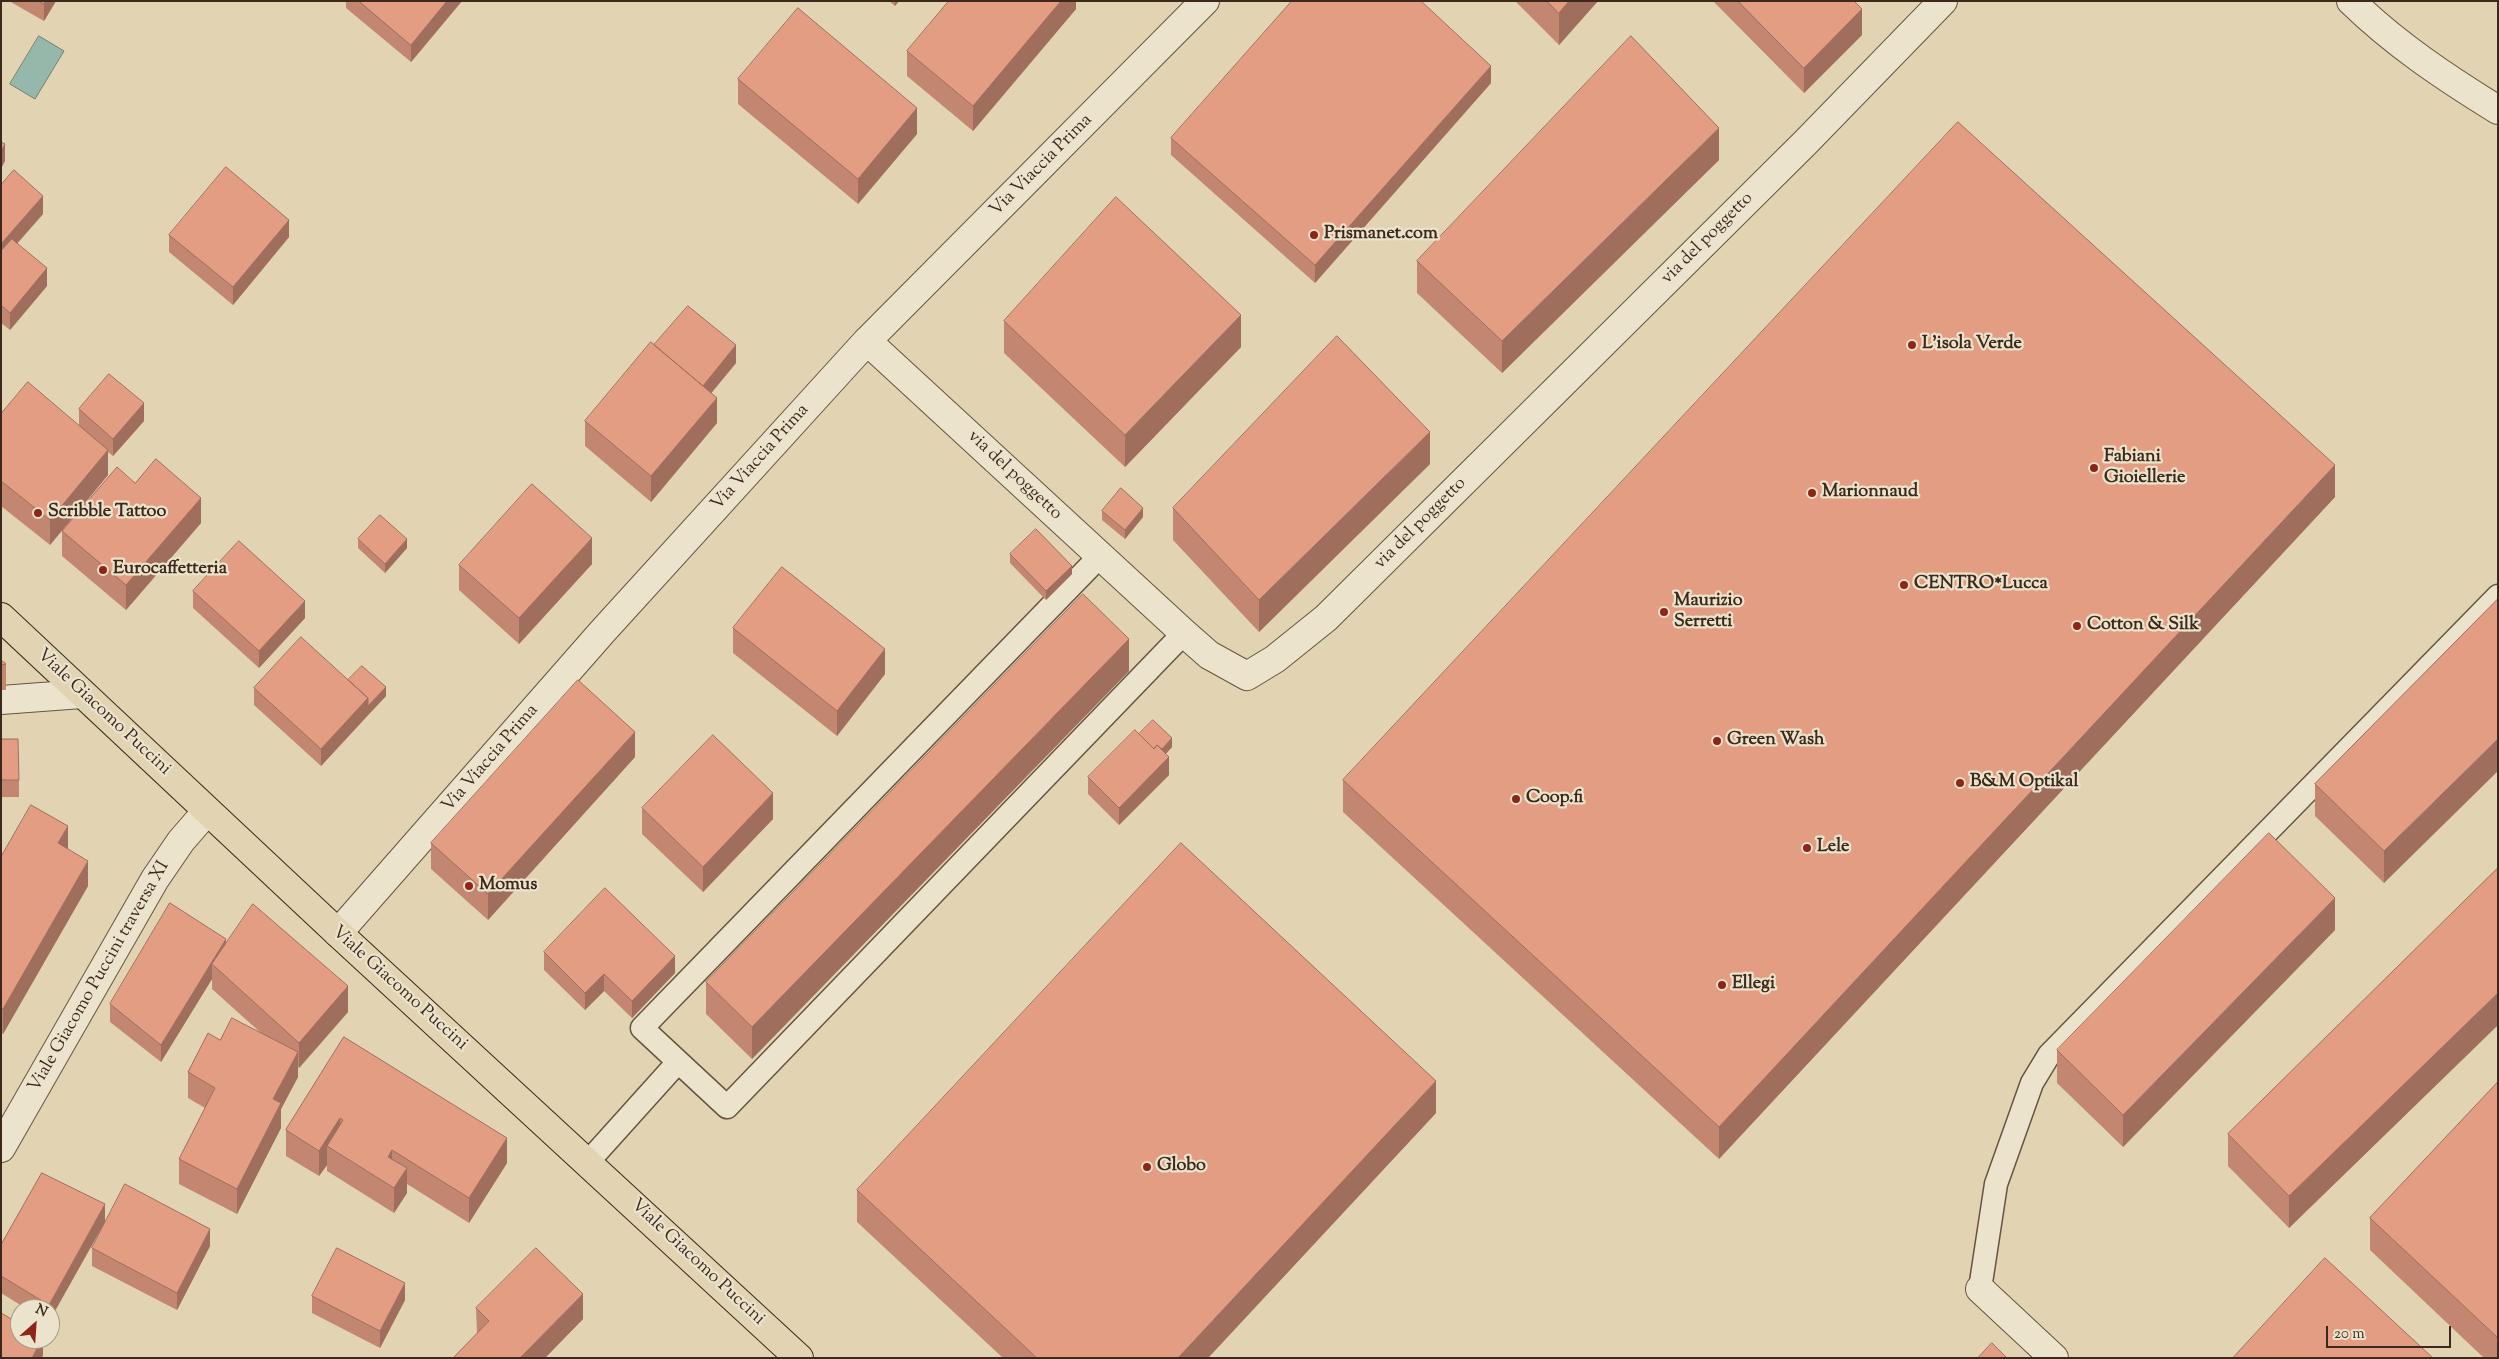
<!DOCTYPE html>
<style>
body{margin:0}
#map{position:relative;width:2499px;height:1359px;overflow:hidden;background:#e2d4b2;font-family:"Sorts Mill Goudy",serif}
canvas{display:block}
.frame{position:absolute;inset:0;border:2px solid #3c291b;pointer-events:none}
.north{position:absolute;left:10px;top:1299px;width:50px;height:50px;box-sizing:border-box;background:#ece3cd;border:1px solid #a69986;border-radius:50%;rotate:26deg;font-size:14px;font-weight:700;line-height:20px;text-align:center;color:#3c291b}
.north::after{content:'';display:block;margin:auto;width:18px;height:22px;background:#8f2418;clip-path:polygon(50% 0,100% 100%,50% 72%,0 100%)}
.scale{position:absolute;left:2326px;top:1326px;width:125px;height:22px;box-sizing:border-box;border:2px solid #3c291b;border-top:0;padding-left:6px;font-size:15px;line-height:18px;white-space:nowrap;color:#3c291b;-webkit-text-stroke:4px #ece3cd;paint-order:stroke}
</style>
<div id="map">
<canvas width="2499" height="1359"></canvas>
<div class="frame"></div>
<div class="north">N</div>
<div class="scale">20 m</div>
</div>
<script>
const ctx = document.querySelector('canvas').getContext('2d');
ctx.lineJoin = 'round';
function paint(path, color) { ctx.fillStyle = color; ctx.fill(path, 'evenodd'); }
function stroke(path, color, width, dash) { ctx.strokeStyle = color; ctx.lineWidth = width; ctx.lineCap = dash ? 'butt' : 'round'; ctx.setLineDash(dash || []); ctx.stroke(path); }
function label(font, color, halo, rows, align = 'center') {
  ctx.font = font + ' "Sorts Mill Goudy",serif'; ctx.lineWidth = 4.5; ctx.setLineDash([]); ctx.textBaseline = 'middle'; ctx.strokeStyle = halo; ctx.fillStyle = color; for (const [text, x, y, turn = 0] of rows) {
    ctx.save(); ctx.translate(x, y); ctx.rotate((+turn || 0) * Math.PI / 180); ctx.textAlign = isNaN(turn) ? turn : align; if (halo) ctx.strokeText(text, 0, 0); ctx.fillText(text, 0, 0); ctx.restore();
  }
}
const water = new Path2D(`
 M39,36L64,51L35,99L10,84Z`);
paint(water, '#95b8aa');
stroke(water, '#717f71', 1);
const lane = new Path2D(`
 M1100,556L642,1028L727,1107L1184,633
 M588,1162L678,1062
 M1980,1289L1996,1184L2032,1083L2049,1055L2498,596`);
const street = new Path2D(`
 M2351,1C2395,44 2446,78 2498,110
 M867,341L1184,633L1209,655L1247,676L1275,659L1326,618L1806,142L1943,1
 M1,700L82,694
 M338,933L603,631L867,341L1205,1
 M1,1148L155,879L181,841L207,811
 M1980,1289L2054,1358`);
const primary = new Path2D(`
 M1,617L338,933L799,1358`);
stroke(lane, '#665441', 25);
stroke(street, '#665441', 30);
stroke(primary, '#3c291b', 30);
stroke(lane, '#ece3cd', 22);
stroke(street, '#ece3cd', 28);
stroke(primary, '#e2d4b2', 28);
paint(new Path2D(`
 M9,1H56L44,21Z
 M346,1H462L411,62L346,8Z
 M889,1H899L895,6Z
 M1076,1V9L973,131L907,76V51Z
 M1515,1H1598L1559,45Z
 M1713,1H1854L1862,35L1804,93Z
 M738,79L917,134L858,204L738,104Z
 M1491,83L1315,283L1171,155V138Z
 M1719,160L1502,373L1417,293V261Z
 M1,185L43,214L17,243L47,286L10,330L1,323Z
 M169,235L289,237L233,305L169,252Z
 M1004,321L1241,347L1125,467L1004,353Z
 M736,363L711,393L717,423L651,502L585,446V421Z
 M79,409L144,421L113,456L108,452V475L50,545L1,506V414L79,425Z
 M1430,464L1259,632L1173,540V508Z
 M135,483L201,523L126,610L62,556V531Z
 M2335,497L1719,1159L1343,812V780Z
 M1102,511L1143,517L1125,539L1102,520Z
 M358,539L407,548L385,573L358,548Z
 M1010,554L1072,574L1046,600L1010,563Z
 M592,564L519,644L459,590V565Z
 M193,591L305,618L259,668L193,608Z
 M2498,599L2384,883L2315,816V784Z
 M733,628L885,674L837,736L733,653Z
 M1,660L6,664V690H1Z
 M1129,671L752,1059L706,1014V982Z
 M348,680L386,696L321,766L254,705V688Z
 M1,739L19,780V797H1Z
 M1172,747L1166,754L1169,775L1119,825L1088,794V777Z
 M635,757L488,920L431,869V843Z
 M642,808L773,819L703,892L642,834Z
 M68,849L88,886L3,1034L1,1033V857Z
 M2498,868V1025L2289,1228L2228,1166V1134Z
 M2335,930L2123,1147L2057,1083V1050Z
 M226,944L348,1012L299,1068L298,1067V1077L281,1109V1128L237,1214L179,1184V1159L205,1108L188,1098V1072L220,1040L261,1033L212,989V979L161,1062L110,1022V1004Z
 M544,952L675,973L632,1018L604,991L585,1010L544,970Z
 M344,1037L507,1163L469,1223L407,1184V1193L394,1213L327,1171V1165L319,1176L286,1156V1130Z
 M2498,1082V1358H2484L2370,1250V1218Z
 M1436,1113L1208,1358H1003L857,1222V1190Z
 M42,1173L50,1309H27L1,1293V1245Z
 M210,1246L177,1310L92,1266V1248Z
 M312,1296L405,1300L380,1348L312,1313Z
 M476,1308L583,1319L545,1358H453L477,1334Z`), '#c38771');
paint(new Path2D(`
 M45,1H56L44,21V4Z
 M447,1H462L411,62V45Z
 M895,1H899L895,6Z
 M1061,1H1076V9L973,131V106Z
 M1569,1H1598L1559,45V13Z
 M1862,9V35L1804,93V68Z
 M1491,66V83L1315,283V265Z
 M917,108V134L858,204V179Z
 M1719,128V160L1502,373V341Z
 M5,144V161L1,169V151Z
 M43,196V214L1,262V244Z
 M289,220V237L233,305V287Z
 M47,268V286L10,330V313Z
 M1241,315V347L1125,467V435Z
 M736,345V363L699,408V390Z
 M717,398V423L651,502V476Z
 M144,403V421L113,456V439Z
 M1430,432V464L1259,632V600Z
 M108,450V475L50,545V520Z
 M2335,465V497L1719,1159V1127Z
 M201,498V523L126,610V585Z
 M1143,508V517L1125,539V530Z
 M592,538V564L519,644V618Z
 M407,539V548L385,573V564Z
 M1072,566V574L1046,600V591Z
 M305,601V618L259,668V651Z
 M1129,639V671L752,1059V1027Z
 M885,649V674L837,736V711Z
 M386,687V696L368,715V706Z
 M368,698V715L321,766V749Z
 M635,732V757L488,920V894Z
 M1172,738V747L1154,766V757Z
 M2498,739V771L2384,883V851Z
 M1169,757V775L1119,825V808Z
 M773,793V819L703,892V867Z
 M68,826V851L58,843Z
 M88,861V886L3,1034V1009Z
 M2335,898V930L2123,1147V1115Z
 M226,939V956L212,964V979L161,1062V1045Z
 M675,956V973L632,1018V1001Z
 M604,974V991L585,1010V993Z
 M348,986V1012L299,1068V1043Z
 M2498,993V1025L2289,1228V1196Z
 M298,1052V1077L281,1109V1128L237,1214V1189L273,1099Z
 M1436,1081V1113L1208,1358H1178Z
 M340,1118V1143L327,1146V1165L319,1176V1151Z
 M507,1138V1163L469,1223V1198Z
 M392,1150V1175L388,1157Z
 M407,1168V1193L394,1213V1188Z
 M105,1204V1222L50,1320V1309H49V1305Z
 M210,1229V1246L177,1310V1293Z
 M405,1283V1300L380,1348V1331Z
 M583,1294V1319L545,1358H520Z
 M42,1339H43V1355L42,1358H32Z`), '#9f6e5c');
const building = new Path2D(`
 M39,1H45L44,4Z
 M359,1H447L411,45Z
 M949,1H1061L973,106L907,51Z
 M1292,1H1421L1491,66L1315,265L1171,138Z
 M1547,1H1569L1559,13Z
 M1738,1H1854L1862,9L1804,68Z
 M798,8L917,108L858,179L738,79Z
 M1631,36L1719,128L1502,341L1417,261Z
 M1958,122L2335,465L1719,1127L1343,780Z
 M1,142L5,144L1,151Z
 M226,167L289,220L233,287L169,235Z
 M14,170L43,196L1,244V185Z
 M1116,197L1241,315L1125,435L1004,321Z
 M12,239L47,268L10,313L1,305V251Z
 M688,306L736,345L703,386L654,345Z
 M1337,336L1430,432L1259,600L1173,508Z
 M651,342L717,398L651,476L585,421Z
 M109,374L144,403L113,439L79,409Z
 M28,382L108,450L50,520L1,481V414Z
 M156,459L201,498L126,585L62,531L117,467L135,483Z
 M532,484L592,538L519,618L459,565Z
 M1121,488L1143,508L1125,530L1102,511Z
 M380,515L407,539L385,564L358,539Z
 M1036,529L1072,566L1046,591L1010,554Z
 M239,541L305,601L259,651L193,591Z
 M782,567L885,649L837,711L733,628Z
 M1083,594L1129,639L752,1027L706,982Z
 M2498,599V739L2384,851L2315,784Z
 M301,637L368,698L321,749L254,688Z
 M1,660L6,664L1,665Z
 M362,666L386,687L368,706V698L348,680Z
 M578,680L635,732L488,894L431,843Z
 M1153,720L1172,738L1162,749L1157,745L1154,749L1139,734Z
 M1135,730L1154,749L1157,745L1169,757L1119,808L1088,777Z
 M713,735L773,793L703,867L642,808Z
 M1,739H18L19,780H1Z
 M31,805L68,826L58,843L88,861L3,1009L1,1007V857Z
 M2269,833L2335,898L2123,1115L2057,1050Z
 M1181,843L1436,1081L1178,1358H1037L857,1190Z
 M2498,868V993L2289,1196L2228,1134Z
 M605,888L675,956L632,1001L604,974L585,993L544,952Z
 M170,903L226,939L161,1045L110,1004Z
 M253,904L348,986L299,1043L212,964Z
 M232,1018L298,1052L273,1099L281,1103L237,1189L179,1159L215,1088L188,1072L208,1033L220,1040Z
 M344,1037L507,1138L469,1198L392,1150L388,1157L407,1168L394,1188L327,1146L343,1120L340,1118L319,1151L286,1130Z
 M2498,1082V1338L2370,1218Z
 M42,1173L105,1204L49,1305L1,1276V1245Z
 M125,1184L210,1229L177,1293L92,1248Z
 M337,1248L405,1283L380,1331L312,1296Z
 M536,1248L583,1294L520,1358H453L489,1321L476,1308Z
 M2325,1258L2433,1358H2233Z
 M1,1313L20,1324V1339H42L32,1358H1Z
 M1992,1343L2007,1358H1978Z`);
paint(building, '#e39d83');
stroke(building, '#9f6e5c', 1);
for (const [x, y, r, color] of [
 [1314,235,5,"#8f2418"],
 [1912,345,5,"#8f2418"],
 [2094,468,5,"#8f2418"],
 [1812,493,5,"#8f2418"],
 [38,513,5,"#8f2418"],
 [103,570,5,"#8f2418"],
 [1904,585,5,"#8f2418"],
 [1664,612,5,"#8f2418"],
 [2077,626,5,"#8f2418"],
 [1717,741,5,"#8f2418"],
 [1960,783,5,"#8f2418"],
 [1516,799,5,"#8f2418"],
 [1807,848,5,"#8f2418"],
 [469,886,5,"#8f2418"],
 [1722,985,5,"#8f2418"],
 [1147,1167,5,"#8f2418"]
]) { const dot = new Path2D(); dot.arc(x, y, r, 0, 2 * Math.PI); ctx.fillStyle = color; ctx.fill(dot); stroke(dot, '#ece3cd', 2); }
label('18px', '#3c291b', '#ece3cd', [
 ["Via Viaccia Prima",1042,166,-45],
 ["via del poggetto",1708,239,-45],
 ["Via Viaccia Prima",761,458,-48],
 ["via del poggetto",1014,476,43],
 ["via del poggetto",1421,524,-45],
 ["Viale Giacomo Puccini",103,713,43],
 ["Via Viaccia Prima",491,759,-49],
 ["Viale Giacomo Puccini traversa XI",100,977,-60],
 ["Viale Giacomo Puccini",399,989,42],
 ["Viale Giacomo Puccini",697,1263,43]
]);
label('bold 18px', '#3c291b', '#ece3cd', [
 ["Prismanet.com",1324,235],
 ["L'isola Verde",1922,345],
 ["Fabiani",2104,458],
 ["Gioiellerie",2104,479],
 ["Marionnaud",1822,493],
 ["Scribble Tattoo",48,513],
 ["Eurocaffetteria",113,570],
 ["CENTRO*Lucca",1914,585],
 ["Maurizio",1674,602],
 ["Serretti",1674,623],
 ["Cotton & Silk",2087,626],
 ["Green Wash",1727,741],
 ["B&M Optikal",1970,783],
 ["Coop.fi",1526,799],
 ["Lele",1817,848],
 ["Momus",479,886],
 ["Ellegi",1732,985],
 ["Globo",1157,1167]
], 'left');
</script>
